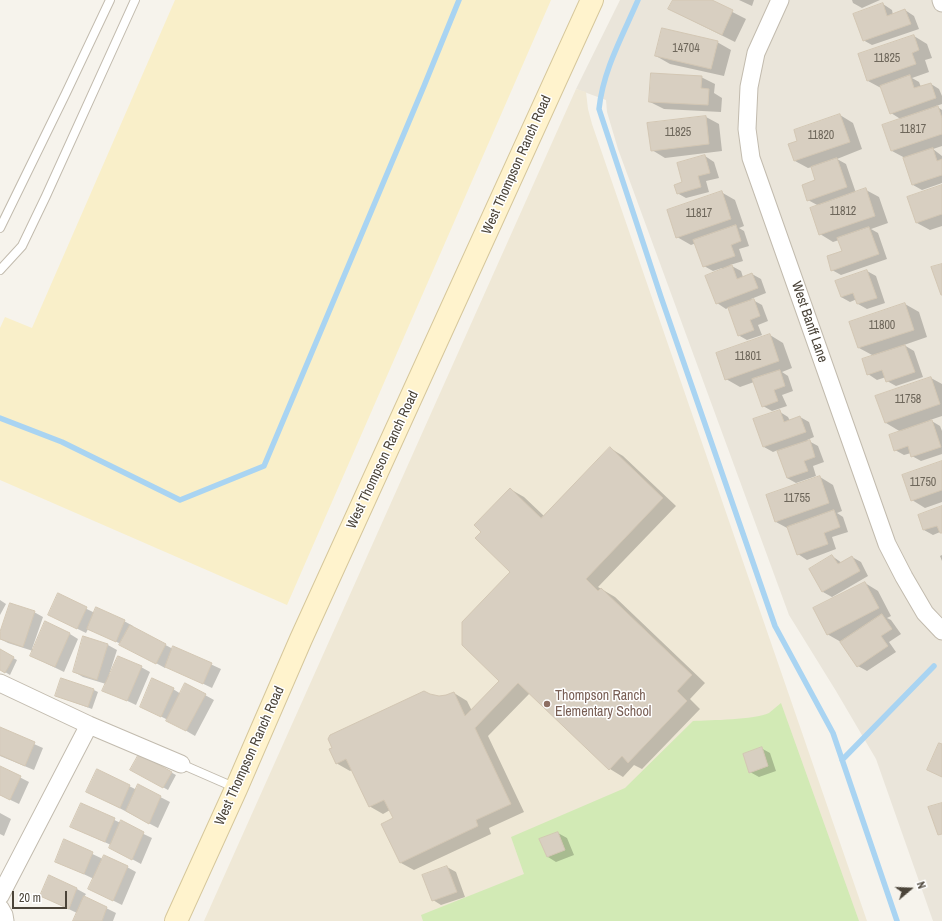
<!DOCTYPE html>
<style>
body{margin:0}
#map{position:relative;width:942px;height:921px;overflow:hidden;background:#f6f3ec;font-family:"Archivo Narrow",sans-serif}
canvas{display:block}
.north{position:absolute;left:890px;top:869px;width:40px;height:40px;-webkit-text-stroke:3px #fff;paint-order:stroke;rotate:71deg;font-size:11px;font-weight:700;line-height:16px;text-align:center;color:#4b4439}
.north::after{content:'';display:block;margin:auto;width:14px;height:18px;background:#4b4439;clip-path:polygon(50% 0,100% 100%,50% 72%,0 100%)}
.scale{position:absolute;left:12px;top:891px;width:55px;height:18px;box-sizing:border-box;border:2px solid #4b4439;border-top:0;padding-left:5px;font-size:12px;line-height:14px;white-space:nowrap;color:#4b4439;-webkit-text-stroke:3px #fff;paint-order:stroke}
</style>
<div id="map">
<canvas width="942" height="921"></canvas>
<div class="north">N</div>
<div class="scale">20 m</div>
</div>
<script>
const ctx = document.querySelector('canvas').getContext('2d');
ctx.lineJoin = 'round';
function paint(path, color) { ctx.fillStyle = color; ctx.fill(path, 'evenodd'); }
function stroke(path, color, width, dash) { ctx.strokeStyle = color; ctx.lineWidth = width; ctx.lineCap = dash ? 'butt' : 'round'; ctx.setLineDash(dash || []); ctx.stroke(path); }
function label(font, color, halo, rows, align = 'center') {
  ctx.font = font + ' "Archivo Narrow",sans-serif'; ctx.lineWidth = 3; ctx.setLineDash([]); ctx.textBaseline = 'middle'; ctx.strokeStyle = halo; ctx.fillStyle = color; for (const [text, x, y, turn = 0] of rows) {
    ctx.save(); ctx.translate(x, y); ctx.rotate((+turn || 0) * Math.PI / 180); ctx.textAlign = isNaN(turn) ? turn : align; if (halo) ctx.strokeText(text, 0, 0); ctx.fillText(text, 0, 0); ctx.restore();
  }
}
paint(new Path2D(`
 M620,0H942V921H933L876,759L836,691L789,615L618,149L607,112L606,100L576,89Z`), '#eae5da');
paint(new Path2D(`
 M576,89L586,92L588,109L592,124L867,921H204Z`), '#efe8d6');
paint(new Path2D(`
 M781,703L859,921H423L421,915L524,874L511,837L625,788L693,721C711,720 754,720 769,713C773,710 777,706 781,703Z`), '#d2eab5');
paint(new Path2D(`
 M175,0H551L287,605L0,480V328L5,317L32,328Z`), '#f9efc9');
paint(new Path2D(`
 M674,0H709L746,19L735,42L669,9Z
 M739,0H754L752,6Z
 M852,0H880L862,8L853,3Z
 M883,4L892,10L893,15L905,10L914,16L919,29L872,45L863,40Z
 M914,36L927,44L932,58L925,60L929,72L912,78L919,82L921,87L931,84L939,89L942,96V104L936,106L942,110V146L933,149L942,156V183L922,190L913,185L905,158L892,151L884,126L902,120L891,113L881,88L868,81Z
 M717,42L731,50L724,76L670,64L656,56Z
 M701,77L715,84L714,93L722,98L721,112L664,109L650,102Z
 M840,115L853,123L862,149L837,159L846,164L856,193L866,190L879,197L888,223L871,229L878,233L887,259L841,275L832,270L843,252L839,240L833,242L820,234L819,206L808,200L817,181L812,167L808,168L795,161L799,142Z
 M706,117L719,124L722,151L665,158L652,150Z
 M705,156L714,162L719,178L706,181L709,192L686,198L677,193L684,183Z
 M942,186V226L930,230L917,223L908,197Z
 M721,192L735,200L744,226L739,228L744,231L749,246L739,249L743,261L730,265L741,271L743,277L752,274L761,279L766,293L751,299L762,305L768,321L758,325L762,335L747,340L738,335L729,307L726,309L717,303L722,268L713,271L704,266L696,243L691,245L677,237Z
 M867,271L876,276L885,303L867,309L858,304L857,299L850,302L841,297Z
 M905,304L919,312L927,337L904,345L914,351L923,377L896,386L887,381L886,377L877,380L868,374L874,356L859,348Z
 M770,335L783,343L792,368L782,372L788,376L793,391L782,395L787,406L772,411L763,406L754,382L740,387L726,379Z
 M931,378L942,384V416L930,420L940,426L942,431V454L921,461L912,456L911,453L904,455L895,450L901,432L886,423L876,396Z
 M780,412L788,417L790,421L800,417L809,422L814,437L807,440L818,446L824,462L813,466L816,476L796,483L787,478L778,450L773,452L764,447Z
 M610,448L623,456L676,506L598,587L615,597L705,683L690,699L700,709L642,769L634,765L623,777L610,769L530,693L488,736L524,812L489,828L491,834L414,870L401,863L394,819L390,810L383,814L369,806L352,770L350,771L336,763L439,697L454,693L467,701L472,711L500,681L512,572L482,532L510,489L524,497L544,516Z
 M942,462V502L925,508L912,500Z
 M820,477L833,485L842,511L837,513L843,517L848,532L832,537L836,549L807,560L798,554L789,529L776,522Z
 M942,507V533L940,532L933,535L924,530Z
 M942,555V561L940,556Z
 M832,556L842,563L852,557L861,562L868,576L832,597L823,592L810,569Z
 M865,583L878,591L891,616L887,618L891,620L901,634L889,642L896,652L867,671L858,666L841,642L827,634Z
 M58,595L95,613L124,621L133,626L132,627L173,649L174,647L221,669L212,688L166,666L165,668L121,644L88,629L86,633L49,615Z
 M0,600L6,604L0,615Z
 M34,612L43,617L32,649H34L70,634L78,639L64,672L31,656L33,651L8,643L0,639V635Z
 M108,645L117,650L109,675L141,667L150,672L136,705L104,690L106,684L83,677L74,672Z
 M0,651L17,660L10,675L0,669Z
 M173,689L181,694L205,695L214,700L195,736L168,720L150,711Z
 M94,690L98,692L92,709L57,696Z
 M0,729L43,748L34,770L0,756Z
 M761,748L770,753L776,771L759,777L750,772Z
 M140,755L176,775L168,790L132,770Z
 M0,767L29,782L19,804L0,795Z
 M97,770L137,790L139,786L170,802L158,828L96,796Z
 M81,804L152,838L141,864L110,847L111,845L80,831Z
 M0,813L11,819L4,836L0,834Z
 M558,833L567,838L574,855L556,862L548,857Z
 M65,841L103,859L127,867L136,872L122,905L90,889L94,879L56,861Z
 M447,867L456,872L465,897L441,905L433,900Z
 M49,877L77,889L86,894L84,897L116,913L113,921H74L77,913L41,896Z`), '#0003');
stroke(new Path2D(`
 M638,0C623,35 603,70 599,109L661,297L775,626L833,733L897,921
 M0,418L62,442L180,500L264,466L424,86L459,0
 M842,760L934,666`), '#a9d4f2', 5.5);
const building = new Path2D(`
 M673,0H712L733,10L722,35L668,9Z
 M883,3L887,16L905,9L911,24L863,41L853,14Z
 M662,28L718,41L711,69L655,56Z
 M914,35L919,50L912,53L916,64L867,81L858,54Z
 M651,73L702,76L701,88L709,89L708,105L649,102Z
 M910,75L914,88L931,83L936,98L890,114L880,86Z
 M938,106L942,118V134L891,151L882,125Z
 M840,114L850,142L794,161L788,144L797,141L794,130Z
 M706,116L709,144L651,151L647,123Z
 M933,148L937,161L942,159V175L912,185L903,158Z
 M705,155L710,173L698,176L701,187L677,194L674,185L682,182L677,163Z
 M837,158L847,187L807,201L802,185L815,180L811,167Z
 M942,185V214L916,223L907,197Z
 M866,188L875,216L819,235L810,208Z
 M722,191L731,219L676,238L667,210Z
 M736,225L741,241L731,245L735,256L703,267L693,240Z
 M869,227L879,254L831,271L827,256L842,251L837,238Z
 M942,264V295H941L931,267Z
 M732,265L737,279L752,273L758,288L716,304L705,276Z
 M867,270L877,298L857,304L853,293L841,297L835,281Z
 M754,299L760,316L750,320L754,330L738,336L728,308Z
 M905,303L914,330L858,348L849,322Z
 M770,334L779,361L725,380L716,353Z
 M905,345L915,372L886,382L882,370L867,375L862,359Z
 M780,370L785,386L774,390L778,401L762,407L752,379Z
 M931,377L940,404L885,423L875,396Z
 M780,410L784,422L800,416L806,432L763,447L753,419Z
 M932,420L941,447L911,457L908,446L894,451L889,435Z
 M810,440L815,457L804,461L808,471L787,478L777,451Z
 M610,447L663,498L586,579L598,591L601,588L692,675L677,691L687,701L628,763L622,756L609,770L518,683L475,728L511,804L476,820L478,826L400,863L381,824L393,818L384,800L369,807L346,759L336,764L329,749L332,748L328,739L330,735L424,691L430,694L439,696L446,695L454,692L465,716L499,681L462,645V622L510,572L475,538L481,532L474,525L510,488L541,518Z
 M942,461V490L911,501L902,475Z
 M820,476L829,503L775,522L766,495Z
 M942,506V533H940L937,526L923,530L918,515Z
 M834,510L840,527L824,533L828,544L797,555L787,527Z
 M832,555L838,564L852,556L860,571L822,592L809,569Z
 M865,582L879,608L827,635L813,608Z
 M58,593L87,607L77,629L48,615Z
 M10,603L35,611L23,647L0,639V632Z
 M96,607L125,620L116,642L87,629Z
 M882,614L892,629L881,636L888,646L857,667L840,642Z
 M45,621L70,633L55,667L30,656Z
 M130,625L166,644L156,664L119,645Z
 M83,636L108,644L97,680L73,672Z
 M173,646L212,663L203,684L165,667Z
 M0,649L14,657L5,673L0,670Z
 M118,656L142,666L127,701L102,691Z
 M61,678L94,689L88,707L55,696Z
 M152,678L174,688L161,717L140,707Z
 M185,683L206,694L186,731L166,721Z
 M0,727L35,742L25,766L0,755Z
 M939,743L942,744V777L927,770Z
 M762,747L768,766L749,773L743,754Z
 M139,754L172,772L163,788L130,770Z
 M0,766L21,776L10,800L0,795Z
 M97,769L130,785L120,808L86,792Z
 M138,784L161,796L149,824L126,811Z
 M81,803L115,818L105,842L70,827Z
 M942,803V834L938,835L928,807Z
 M121,820L144,832L132,860L109,848Z
 M558,832L565,850L547,857L539,839Z
 M64,839L93,852L84,874L55,862Z
 M104,855L128,866L113,901L88,889Z
 M447,866L457,892L432,901L422,875Z
 M49,875L77,888L69,909L40,896Z
 M84,896L107,907L102,921H73Z`);
paint(building, '#d8cfc1');
stroke(building, '#d3c7b4', 1);
const lane = new Path2D(`
 M0,228L66,93L110,0
 M0,270L22,246L46,196L135,0
 M181,764L236,788`);
const street = new Path2D(`
 M780,0L756,53L749,87L747,129L751,158L887,544L904,577L925,613L942,631
 M941,0L942,3
 M0,683L89,725L181,764
 M0,896L89,725
 M0,908L4,915L5,921`);
const secondary = new Path2D(`
 M176,921L236,789L301,639L592,0`);
stroke(lane, '#c2bbae', 10);
stroke(street, '#c2bbae', 19);
stroke(secondary, '#d6c79b', 24);
stroke(lane, '#fff', 8);
stroke(street, '#fff', 17);
stroke(secondary, '#fff3cd', 22);
for (const [x, y, r, color] of [
 [547,704,4,"#8d6e63"]
]) { const dot = new Path2D(); dot.arc(x, y, r, 0, 2 * Math.PI); ctx.fillStyle = color; ctx.fill(dot); stroke(dot, '#fff', 1.5); }
label('12px', '#6e675b', null, [
 ["14704",686,49],
 ["11825",887,59],
 ["11817",913,130],
 ["11825",678,133],
 ["11820",821,136],
 ["11812",843,212],
 ["11817",699,214],
 ["11800",882,326],
 ["11801",748,357],
 ["11758",908,400],
 ["11750",923,483],
 ["11755",797,499]
]);
label('14px', '#4b4439', '#fff', [
 ["West Thompson Ranch Road",517,165,-66],
 ["West Banff Lane",809,322,71],
 ["West Thompson Ranch Road",383,460,-65],
 ["West Thompson Ranch Road",250,756,-66]
]);
label('14px', '#785e54', '#fff', [
 ["Thompson Ranch",555,696],
 ["Elementary School",555,712]
], 'left');
</script>
